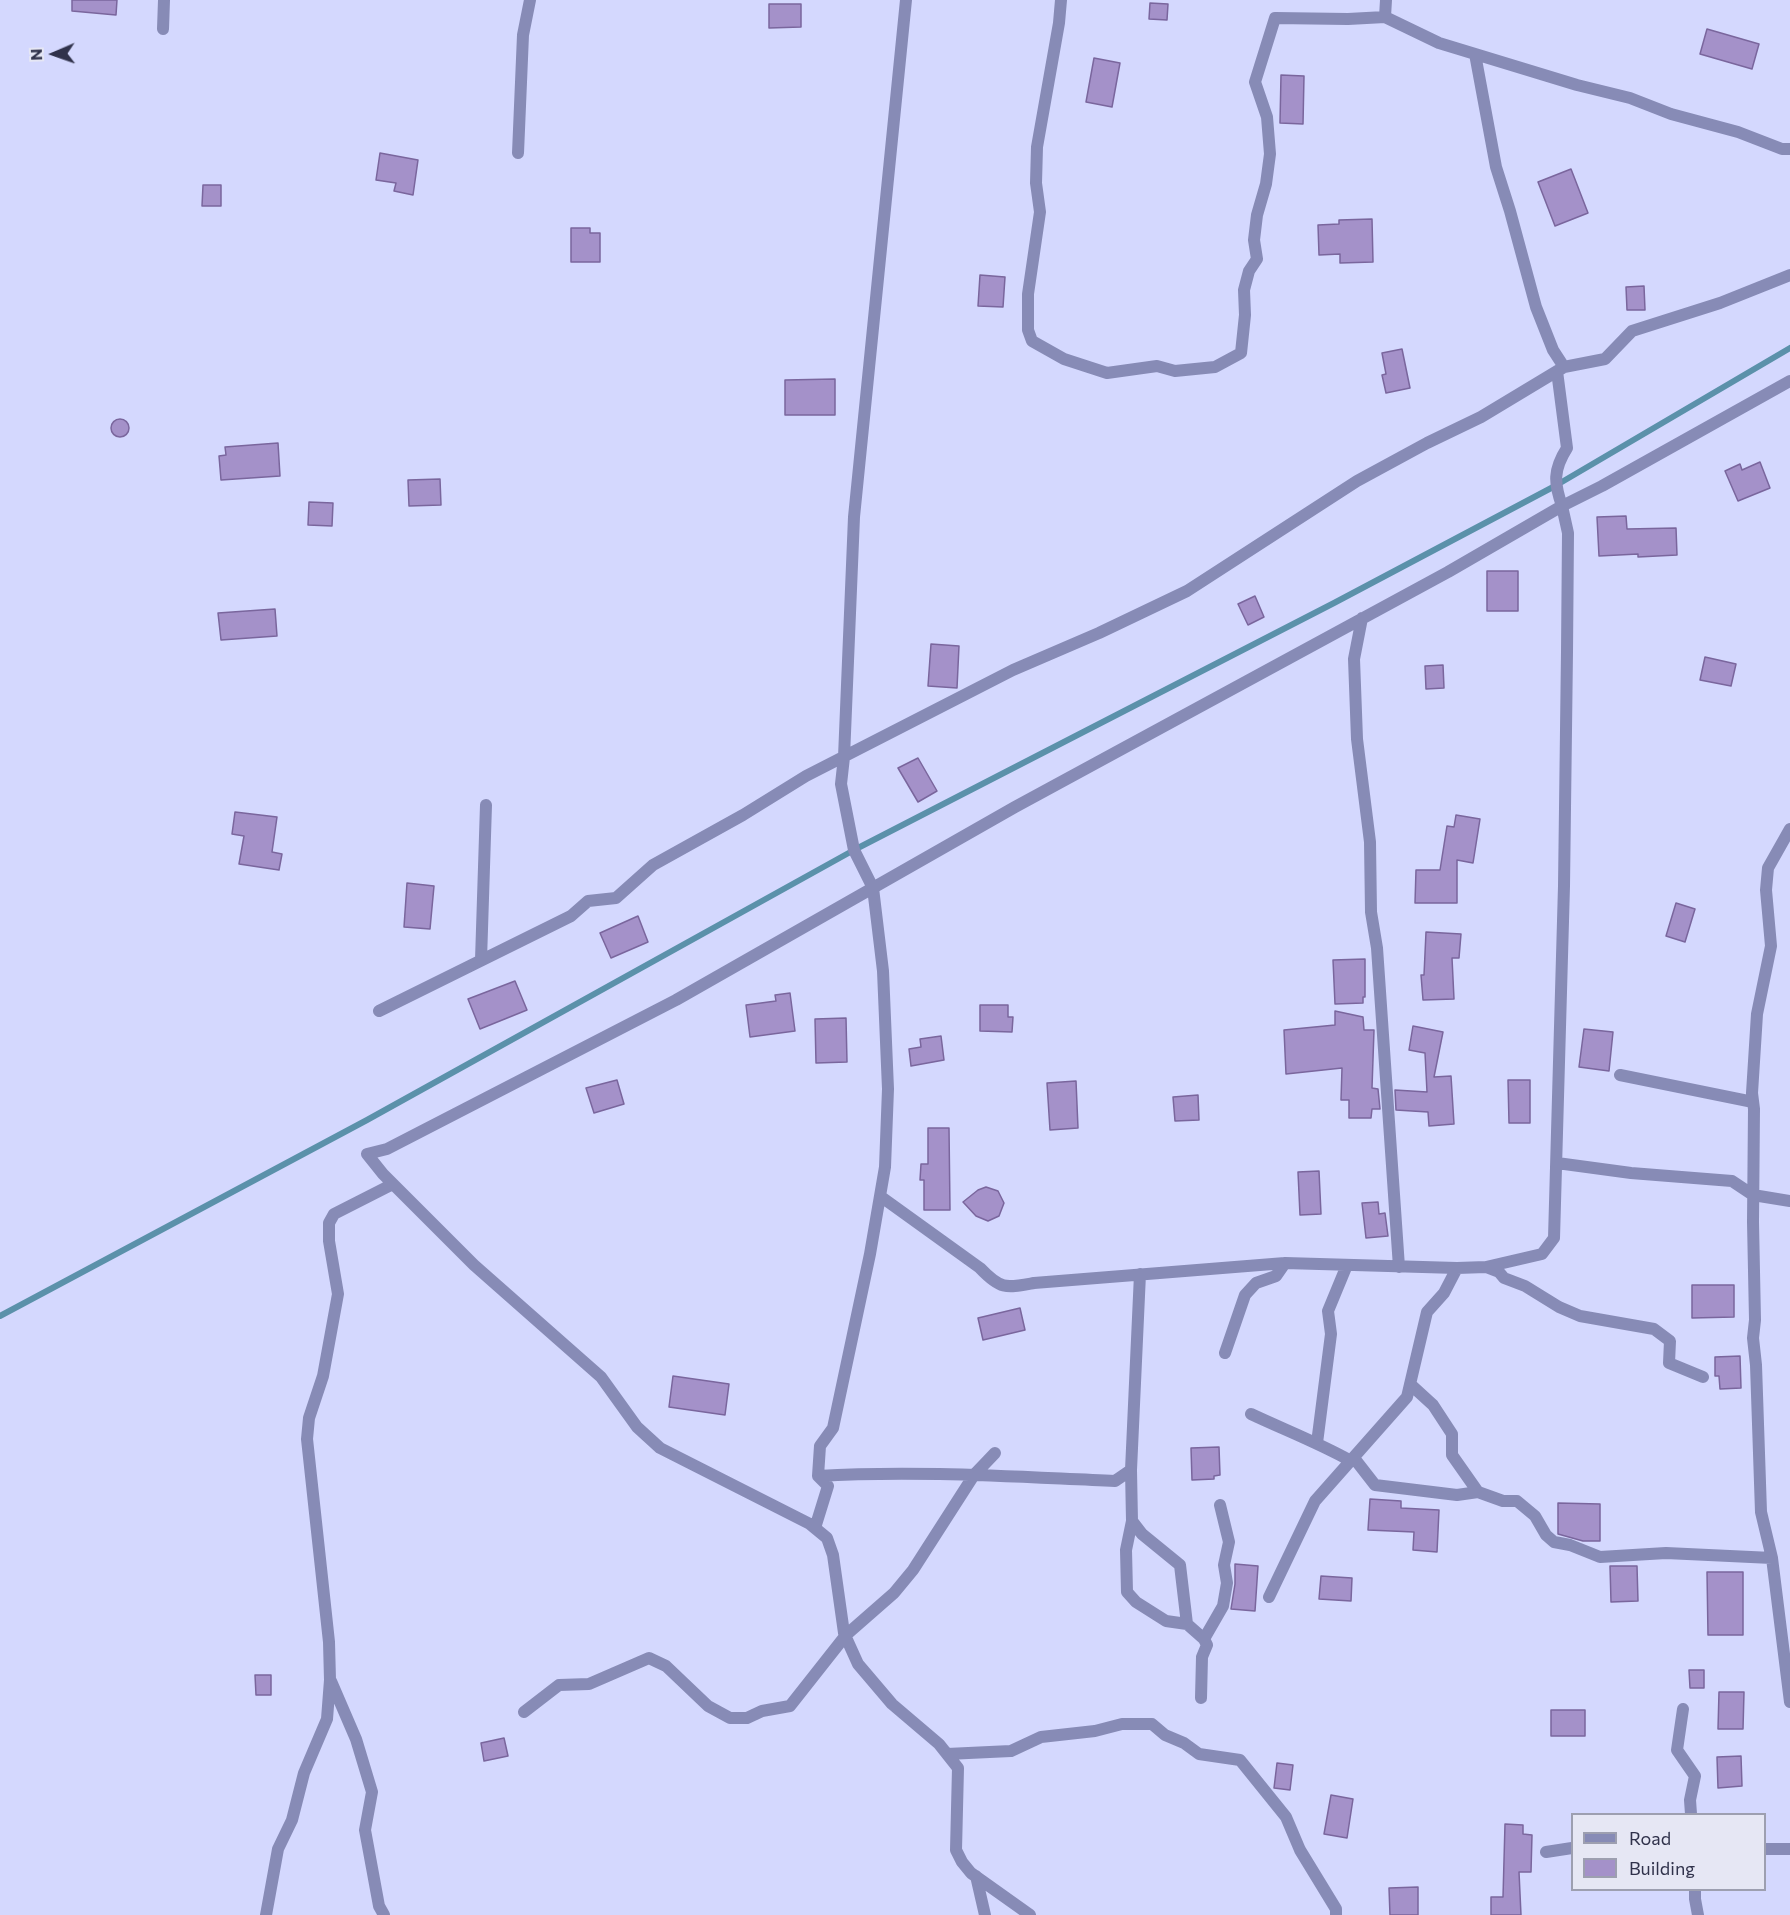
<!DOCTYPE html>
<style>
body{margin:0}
#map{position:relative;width:1790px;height:1915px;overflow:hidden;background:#d4d8fe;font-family:Commissioner,sans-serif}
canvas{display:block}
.legend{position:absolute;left:1571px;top:1813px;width:195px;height:78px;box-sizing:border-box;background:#e6e7f4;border:2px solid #9d9fb0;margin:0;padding:8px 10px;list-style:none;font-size:18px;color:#30324b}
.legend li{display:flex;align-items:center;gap:12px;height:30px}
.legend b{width:30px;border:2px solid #9d9fb0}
.north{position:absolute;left:24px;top:24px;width:60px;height:60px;-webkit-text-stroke:4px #e6e7f4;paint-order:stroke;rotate:268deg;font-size:16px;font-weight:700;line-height:24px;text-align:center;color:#30324b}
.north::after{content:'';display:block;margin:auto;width:21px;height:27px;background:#30324b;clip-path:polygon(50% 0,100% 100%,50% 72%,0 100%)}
</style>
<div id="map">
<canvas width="1790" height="1915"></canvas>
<ul class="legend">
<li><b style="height:8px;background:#878bb6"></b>Road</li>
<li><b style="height:16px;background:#a491c9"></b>Building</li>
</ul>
<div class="north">N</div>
</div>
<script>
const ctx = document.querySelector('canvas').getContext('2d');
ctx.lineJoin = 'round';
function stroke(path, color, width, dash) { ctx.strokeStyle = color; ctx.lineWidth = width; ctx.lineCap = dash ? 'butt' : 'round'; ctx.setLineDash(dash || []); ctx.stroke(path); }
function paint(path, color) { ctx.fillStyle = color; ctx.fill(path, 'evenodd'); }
stroke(new Path2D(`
 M0,1316L367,1120L854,850L1334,603L1555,486L1790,348`), '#5b91aa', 6);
const building = new Path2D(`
 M72,0H117L116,15L72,11Z
 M1150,3L1168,4L1167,20L1149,19Z
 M769,4H801V27L769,28Z
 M1707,29L1759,44L1752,69L1700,54Z
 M1094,58L1120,63L1112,107L1086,102Z
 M1281,75L1304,76L1303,124L1280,123Z
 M380,153L418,160L413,195L394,191L396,183L376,180Z
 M1571,169L1588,213L1555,226L1538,182Z
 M203,185H221V206H202Z
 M1372,219L1373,262L1340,263V254L1319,255L1318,225L1339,224V220Z
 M571,228H590V233H600V262H571Z
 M980,275L1005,277L1003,307L978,306Z
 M1644,286L1645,310H1627L1626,287Z
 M1402,349L1410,388L1386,393L1382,375L1386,374L1382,353Z
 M835,379V415H785V380Z
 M111 428a9 9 0 1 1 18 0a9 9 0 1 1-18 0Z
 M278,443L280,476L221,480L219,456L226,455L225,447Z
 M1760,462L1770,488L1738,501L1725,471L1740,464L1742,470Z
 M440,479L441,505L409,506L408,480Z
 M309,502L333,503L332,526L308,525Z
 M1626,516L1627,529L1676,528L1677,555L1638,557V554L1599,556L1597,517Z
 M1487,571H1518V611H1487Z
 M1255,596L1264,617L1248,625L1238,604Z
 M275,609L277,636L221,640L218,613Z
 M931,644L959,646L957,688L928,686Z
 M1705,657L1736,664L1731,686L1700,680Z
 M1443,665L1444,688L1426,689L1425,666Z
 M918,758L937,791L918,802L898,768Z
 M235,812L277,817L272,852L282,854L279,870L239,864L244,836L232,834Z
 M1456,815L1480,819L1473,863L1457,860V903H1415L1416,870H1440L1447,826L1454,827Z
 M407,883L434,886L430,929L404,927Z
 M1676,903L1695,909L1685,942L1666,936Z
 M638,916L648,942L611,958L600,933Z
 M1426,932L1461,934L1459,958H1452L1454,999L1423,1000L1421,975H1424Z
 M1365,959V997H1363V1003L1335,1004L1333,960Z
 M515,981L527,1010L480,1029L468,999Z
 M790,993L795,1031L750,1037L746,1005L776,1001L775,995Z
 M980,1005H1008V1017H1013L1012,1032L980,1031Z
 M1335,1011L1363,1017L1364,1030H1374L1372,1088L1378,1089L1380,1109H1372L1371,1118H1349V1100H1341L1342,1068L1286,1074L1284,1030L1335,1025Z
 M846,1018L847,1062L816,1063L815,1019Z
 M1413,1026L1443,1032L1434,1077L1451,1076L1454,1124L1429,1126L1428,1112L1396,1110L1395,1090L1427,1092L1425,1053L1409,1050Z
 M1584,1029L1613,1032L1609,1071L1579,1067Z
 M941,1036L944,1060L911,1066L909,1049L921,1047L920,1039Z
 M617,1080L624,1104L594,1113L586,1088Z
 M1508,1080H1530V1123H1509Z
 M1076,1081L1078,1128L1050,1130L1047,1083Z
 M1198,1095L1199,1120L1175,1121L1173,1097Z
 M928,1128H949L950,1210H924V1180H920L921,1164H928Z
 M1319,1171L1321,1214L1300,1215L1298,1172Z
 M986,1187L998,1191L1004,1203L999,1216L988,1221L976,1216L963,1202L978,1190Z
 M1378,1202L1379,1214L1385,1213L1388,1236L1366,1238L1362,1203Z
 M1692,1285H1734V1317L1692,1318Z
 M1020,1308L1025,1330L983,1340L978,1318Z
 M1740,1356L1741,1388L1720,1389L1719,1376H1715V1357Z
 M673,1376L729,1384L725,1415L669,1407Z
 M1219,1447L1220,1475L1214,1476V1479L1192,1480L1191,1448Z
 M1370,1499L1401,1501V1508L1439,1510L1437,1552L1413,1550L1414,1532L1368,1530Z
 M1558,1503L1600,1504V1541H1583L1558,1534Z
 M1235,1564L1258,1566L1255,1611L1231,1609L1235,1584Z
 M1610,1566H1637L1638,1601L1611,1602Z
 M1707,1572H1743V1635H1708Z
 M1321,1576L1352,1578L1351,1601L1319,1599Z
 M1689,1670H1704V1688H1690Z
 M255,1675H271V1695H256Z
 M1719,1692H1744L1743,1729H1718Z
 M1551,1710H1585V1736H1551Z
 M504,1738L508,1756L484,1761L481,1743Z
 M1741,1756L1742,1786L1718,1788L1717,1757Z
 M1277,1763L1293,1765L1290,1790L1274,1788Z
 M1331,1795L1353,1799L1347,1838L1324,1834Z
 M1505,1824L1523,1825V1834L1532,1835L1531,1872H1519L1521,1915H1491V1897H1503Z
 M1418,1887V1915H1390L1389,1888Z`);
paint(building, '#a491c9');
stroke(building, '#7a669d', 1.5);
stroke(new Path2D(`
 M1061,0L1059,23L1037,147L1036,183L1040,212L1028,294V330L1032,341L1064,359L1107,373L1157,366L1175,371L1215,367L1241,353L1245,315L1244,290L1249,271L1257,259L1254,240L1257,215L1266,184L1270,154L1267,117L1255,82L1275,18L1348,19L1385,17L1386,0
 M1385,17L1439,43L1577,85L1630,98L1671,114L1738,132L1782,149H1790
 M163,29L164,0
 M1475,54L1496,167L1510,211L1536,307L1553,350L1564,367
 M518,153L523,35L530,0
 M1362,618L1354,659L1357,739L1370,842L1371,912L1377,948L1399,1267
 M1790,829L1768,868L1766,890L1771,946L1757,1014L1752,1093L1754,1109L1753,1222L1755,1320L1753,1338L1756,1365L1761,1512L1772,1558L1790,1702
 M481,960L486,805
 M379,1011L571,916L588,901L616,898L653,865L743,815L806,776L1013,670L1099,633L1187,591L1357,481L1427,443L1481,417L1564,367L1605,359L1632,331L1720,303L1790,275
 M1620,1075L1753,1102
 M1557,1163L1631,1173L1732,1181L1753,1195L1790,1201
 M880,1196L980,1268C1001,1290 1006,1288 1034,1283L1285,1263L1457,1268
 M1486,1267L1499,1272L1504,1278L1525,1286L1559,1307L1580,1316L1654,1329L1670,1341L1669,1363L1703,1377
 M1140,1274L1131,1470L1132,1521L1142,1534L1180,1565L1187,1624L1204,1639L1207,1645L1202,1657L1201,1698
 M1225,1353L1245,1295L1256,1283L1276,1276L1285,1263
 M1410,1384L1433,1405L1452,1434V1455L1478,1492
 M1251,1414C1285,1430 1319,1443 1351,1461
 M1317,1443L1331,1334L1328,1311L1347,1265
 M1354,1458L1375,1485L1457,1495L1478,1492L1503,1501H1517L1535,1516L1546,1535L1554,1542L1570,1545L1600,1557L1666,1553L1772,1558
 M818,1476C917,1470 1017,1477 1115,1481L1131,1470
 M1132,1521L1126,1550L1127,1592L1136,1602L1166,1621L1187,1624
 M815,1528L828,1486L818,1476L820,1446L833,1428L870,1254L885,1167L888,1089L883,971L873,888L854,850L841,784L844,757L854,517L906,0
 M1269,1597L1315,1501L1407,1397L1427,1312L1444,1293L1457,1268L1486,1267L1542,1254L1554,1238L1564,886L1567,652L1568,533L1562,506L1602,486L1790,381
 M1204,1639L1223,1606L1227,1583L1224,1565L1229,1542L1220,1505
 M331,1681L356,1739L372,1792L365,1830L379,1906L384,1915
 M1683,1709L1677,1750L1695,1776L1690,1800L1691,1814
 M524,1712L559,1685L589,1684L649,1658L666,1666L708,1706L730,1718H747L762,1711L790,1706L846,1635L894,1593L913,1570L974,1475L995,1453
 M947,1754L1011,1751L1041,1737L1095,1731L1122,1724H1152L1165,1735L1184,1743L1199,1754L1240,1760L1286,1817L1300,1850L1336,1909V1915
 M1764,1849H1790
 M1546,1852L1572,1848
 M976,1876L985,1915
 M1695,1890V1899L1698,1915
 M266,1915L278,1849L292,1820L304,1773L327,1719L330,1680L329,1642L307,1439L309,1418L323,1376L338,1294L329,1241V1223L334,1214L393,1184
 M1030,1915L971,1873L962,1862L956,1850L958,1768L939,1744L892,1704L858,1664L844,1633L833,1555L827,1538L810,1524L660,1448L637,1427L601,1377L474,1265L383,1174L367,1154L387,1149L676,1000L1015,807L1448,572L1562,506C1554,483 1553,470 1567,448L1557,371`), '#878bb6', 12);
</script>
